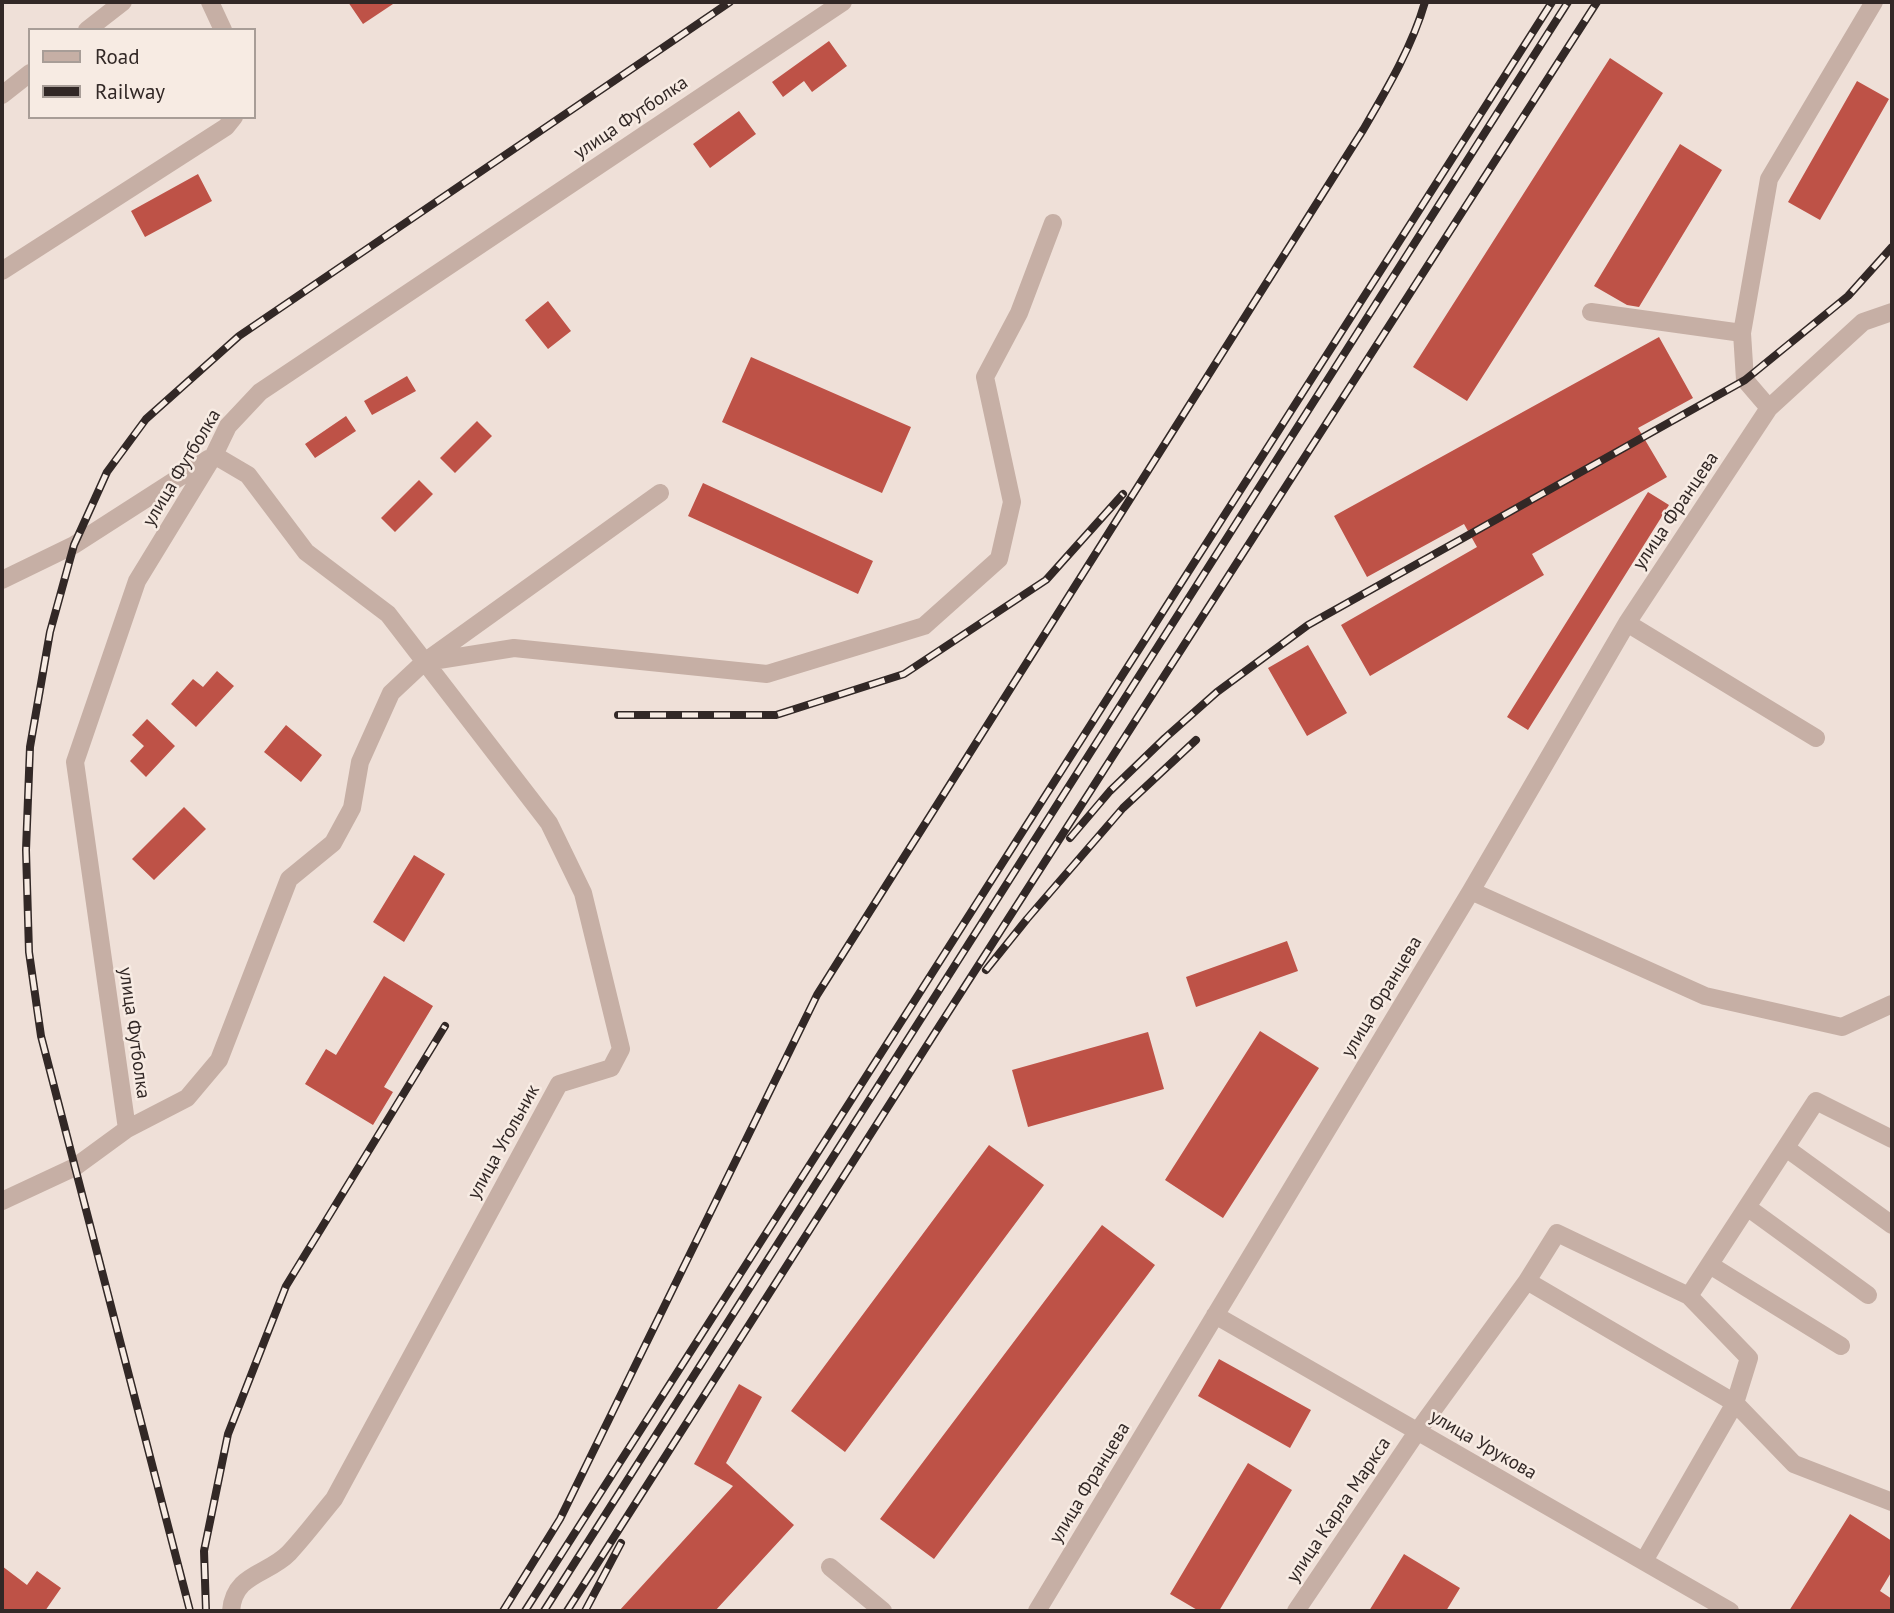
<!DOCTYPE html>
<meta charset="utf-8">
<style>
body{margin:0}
#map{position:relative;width:1894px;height:1613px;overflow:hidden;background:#efe0d8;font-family:"PT Sans",sans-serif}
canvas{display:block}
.frame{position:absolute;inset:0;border:4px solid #322826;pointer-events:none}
.legend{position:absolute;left:28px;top:28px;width:228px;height:91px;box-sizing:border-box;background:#f7ebe3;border:2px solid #a89d97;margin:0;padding:9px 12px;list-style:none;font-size:21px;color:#322826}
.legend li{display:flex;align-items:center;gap:14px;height:35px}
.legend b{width:35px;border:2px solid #a89d97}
</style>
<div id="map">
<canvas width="1894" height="1613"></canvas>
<div class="frame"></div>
<ul class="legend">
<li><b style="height:9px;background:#c6afa5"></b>Road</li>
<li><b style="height:9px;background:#322826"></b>Railway</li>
</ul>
</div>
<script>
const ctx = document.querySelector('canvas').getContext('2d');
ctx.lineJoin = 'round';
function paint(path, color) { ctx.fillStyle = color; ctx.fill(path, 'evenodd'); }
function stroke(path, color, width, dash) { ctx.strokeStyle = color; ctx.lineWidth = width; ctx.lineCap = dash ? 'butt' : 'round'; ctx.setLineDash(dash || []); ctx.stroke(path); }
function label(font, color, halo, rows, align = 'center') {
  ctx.font = font + ' "PT Sans",sans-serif'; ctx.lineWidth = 5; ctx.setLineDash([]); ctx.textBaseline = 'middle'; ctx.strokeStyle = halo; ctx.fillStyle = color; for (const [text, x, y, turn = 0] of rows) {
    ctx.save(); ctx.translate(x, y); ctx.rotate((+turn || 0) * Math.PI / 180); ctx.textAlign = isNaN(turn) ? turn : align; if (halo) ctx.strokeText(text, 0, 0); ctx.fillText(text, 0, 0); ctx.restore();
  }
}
paint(new Path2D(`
 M348,2H396L363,24Z
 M829,41L847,66L812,92L804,81L783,97L772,82Z
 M1610,58L1663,93L1467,401L1413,367Z
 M1857,81L1889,99L1820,220L1788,202Z
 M739,111L756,134L710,168L693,144Z
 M1680,144L1722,170L1639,307L1627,305L1594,286Z
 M198,174L212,201L145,237L131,211Z
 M548,301L571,331L548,349L525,320Z
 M1659,337L1693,398L1638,428L1667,477L1532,554L1544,575L1370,676L1341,625L1477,547L1464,524L1367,577L1334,516Z
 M751,357L911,427L882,493L722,422Z
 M407,376L416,391L372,415L364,401Z
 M346,416L356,431L315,458L305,444Z
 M477,421L492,436L455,473L440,458Z
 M419,480L433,494L395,532L381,518Z
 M703,483L873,561L858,594L688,516Z
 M1648,492L1669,505L1528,730L1507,717Z
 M1308,645L1347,713L1307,736L1268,668Z
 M217,671L234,686L196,727L171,704L193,679L203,687Z
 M147,719L175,746L146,777L130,761L144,746L132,735Z
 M286,725L322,755L301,782L264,752Z
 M184,807L206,829L154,880L132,859Z
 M414,855L445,874L404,942L373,922Z
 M1287,941L1298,971L1196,1007L1186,977Z
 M384,976L433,1006L384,1087L393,1092L373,1125L305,1084L326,1049L336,1055Z
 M1260,1031L1319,1068L1223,1218L1165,1180Z
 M1148,1032L1164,1089L1028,1127L1012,1070Z
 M989,1145L1044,1185L845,1452L791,1411Z
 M1102,1225L1155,1265L934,1559L880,1519Z
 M1219,1359L1311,1410L1290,1448L1198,1396Z
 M739,1384L762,1397L726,1463L794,1525L715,1611H619L733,1486L694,1464Z
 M1248,1463L1292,1490L1219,1611H1199L1170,1594Z
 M1850,1514L1892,1541V1571L1880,1591L1892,1599V1611H1789Z
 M1404,1554L1460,1588L1446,1611H1369Z
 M2,1566L27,1585L37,1571L61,1588L45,1611H2Z`), '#be5247');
stroke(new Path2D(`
 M210,2L223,30
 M87,30L123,2
 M2,95L30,73
 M2,271L226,127L234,117
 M1591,312L1742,333
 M1769,408L1745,380L1742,333L1769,179L1874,2
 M214,455L248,475L306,552L388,614L549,823L583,893L621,1049L611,1068L559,1084L334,1499C319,1517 305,1536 289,1553C268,1575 234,1573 231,1611
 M2,580L74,545L208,459
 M1627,623L1816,738
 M426,662L514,648L767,674L924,626L999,559L1012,502L985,377L1019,313L1053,223
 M1471,891L1705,996L1842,1027L1892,1004
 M127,1129L75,762L137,581L214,455L228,426L260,392L843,2
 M1786,1148L1892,1225
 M2,1201L75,1167L127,1129L187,1098L219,1060L289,879L333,843L352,808L360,762L391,693L423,663L660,493
 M1747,1207L1868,1295
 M1710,1265L1841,1346
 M1527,1281L1557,1233L1689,1296
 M1215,1315L1730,1611
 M1644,1561L1735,1403L1794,1464L1892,1502
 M830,1567L883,1611
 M1037,1611L1471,891L1627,623L1769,408L1863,322L1892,312
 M1296,1611L1417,1432L1527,1281L1735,1403L1749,1358L1689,1296L1816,1101L1892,1139`), '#c6afa5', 18);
const rail = new Path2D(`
 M618,715H776L904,674L1046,580L1123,494
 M1070,838L1110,791L1165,738L1217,692L1308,625L1745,380L1848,296L1892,247
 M986,970L1027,919L1123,808L1196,740
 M190,1611L41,1036L29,952L26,850L30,747L50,632L74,545L107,472L146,419L239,336L730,2
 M206,1611L204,1551L228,1434L286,1286L445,1026
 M503,1611L560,1519L817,995L1363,130C1387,89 1412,47 1425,2
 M525,1611L1552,2
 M544,1611L1568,2
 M567,1611L933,1036L1597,2
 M585,1611L621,1543`);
stroke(rail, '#322826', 8);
stroke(rail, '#f7ebe3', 5, [16]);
label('19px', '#322826', '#f7ebe3', [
 ["улица Футболка",631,118,-34],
 ["улица Футболка",182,468,-59],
 ["улица Францева",1676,511,-56],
 ["улица Францева",1382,997,-59],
 ["улица Футболка",134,1033,82],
 ["улица Угольник",504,1142,-61],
 ["улица Урукова",1483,1445,30],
 ["улица Францева",1090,1483,-59],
 ["улица Карла Маркса",1339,1510,-56]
]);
</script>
